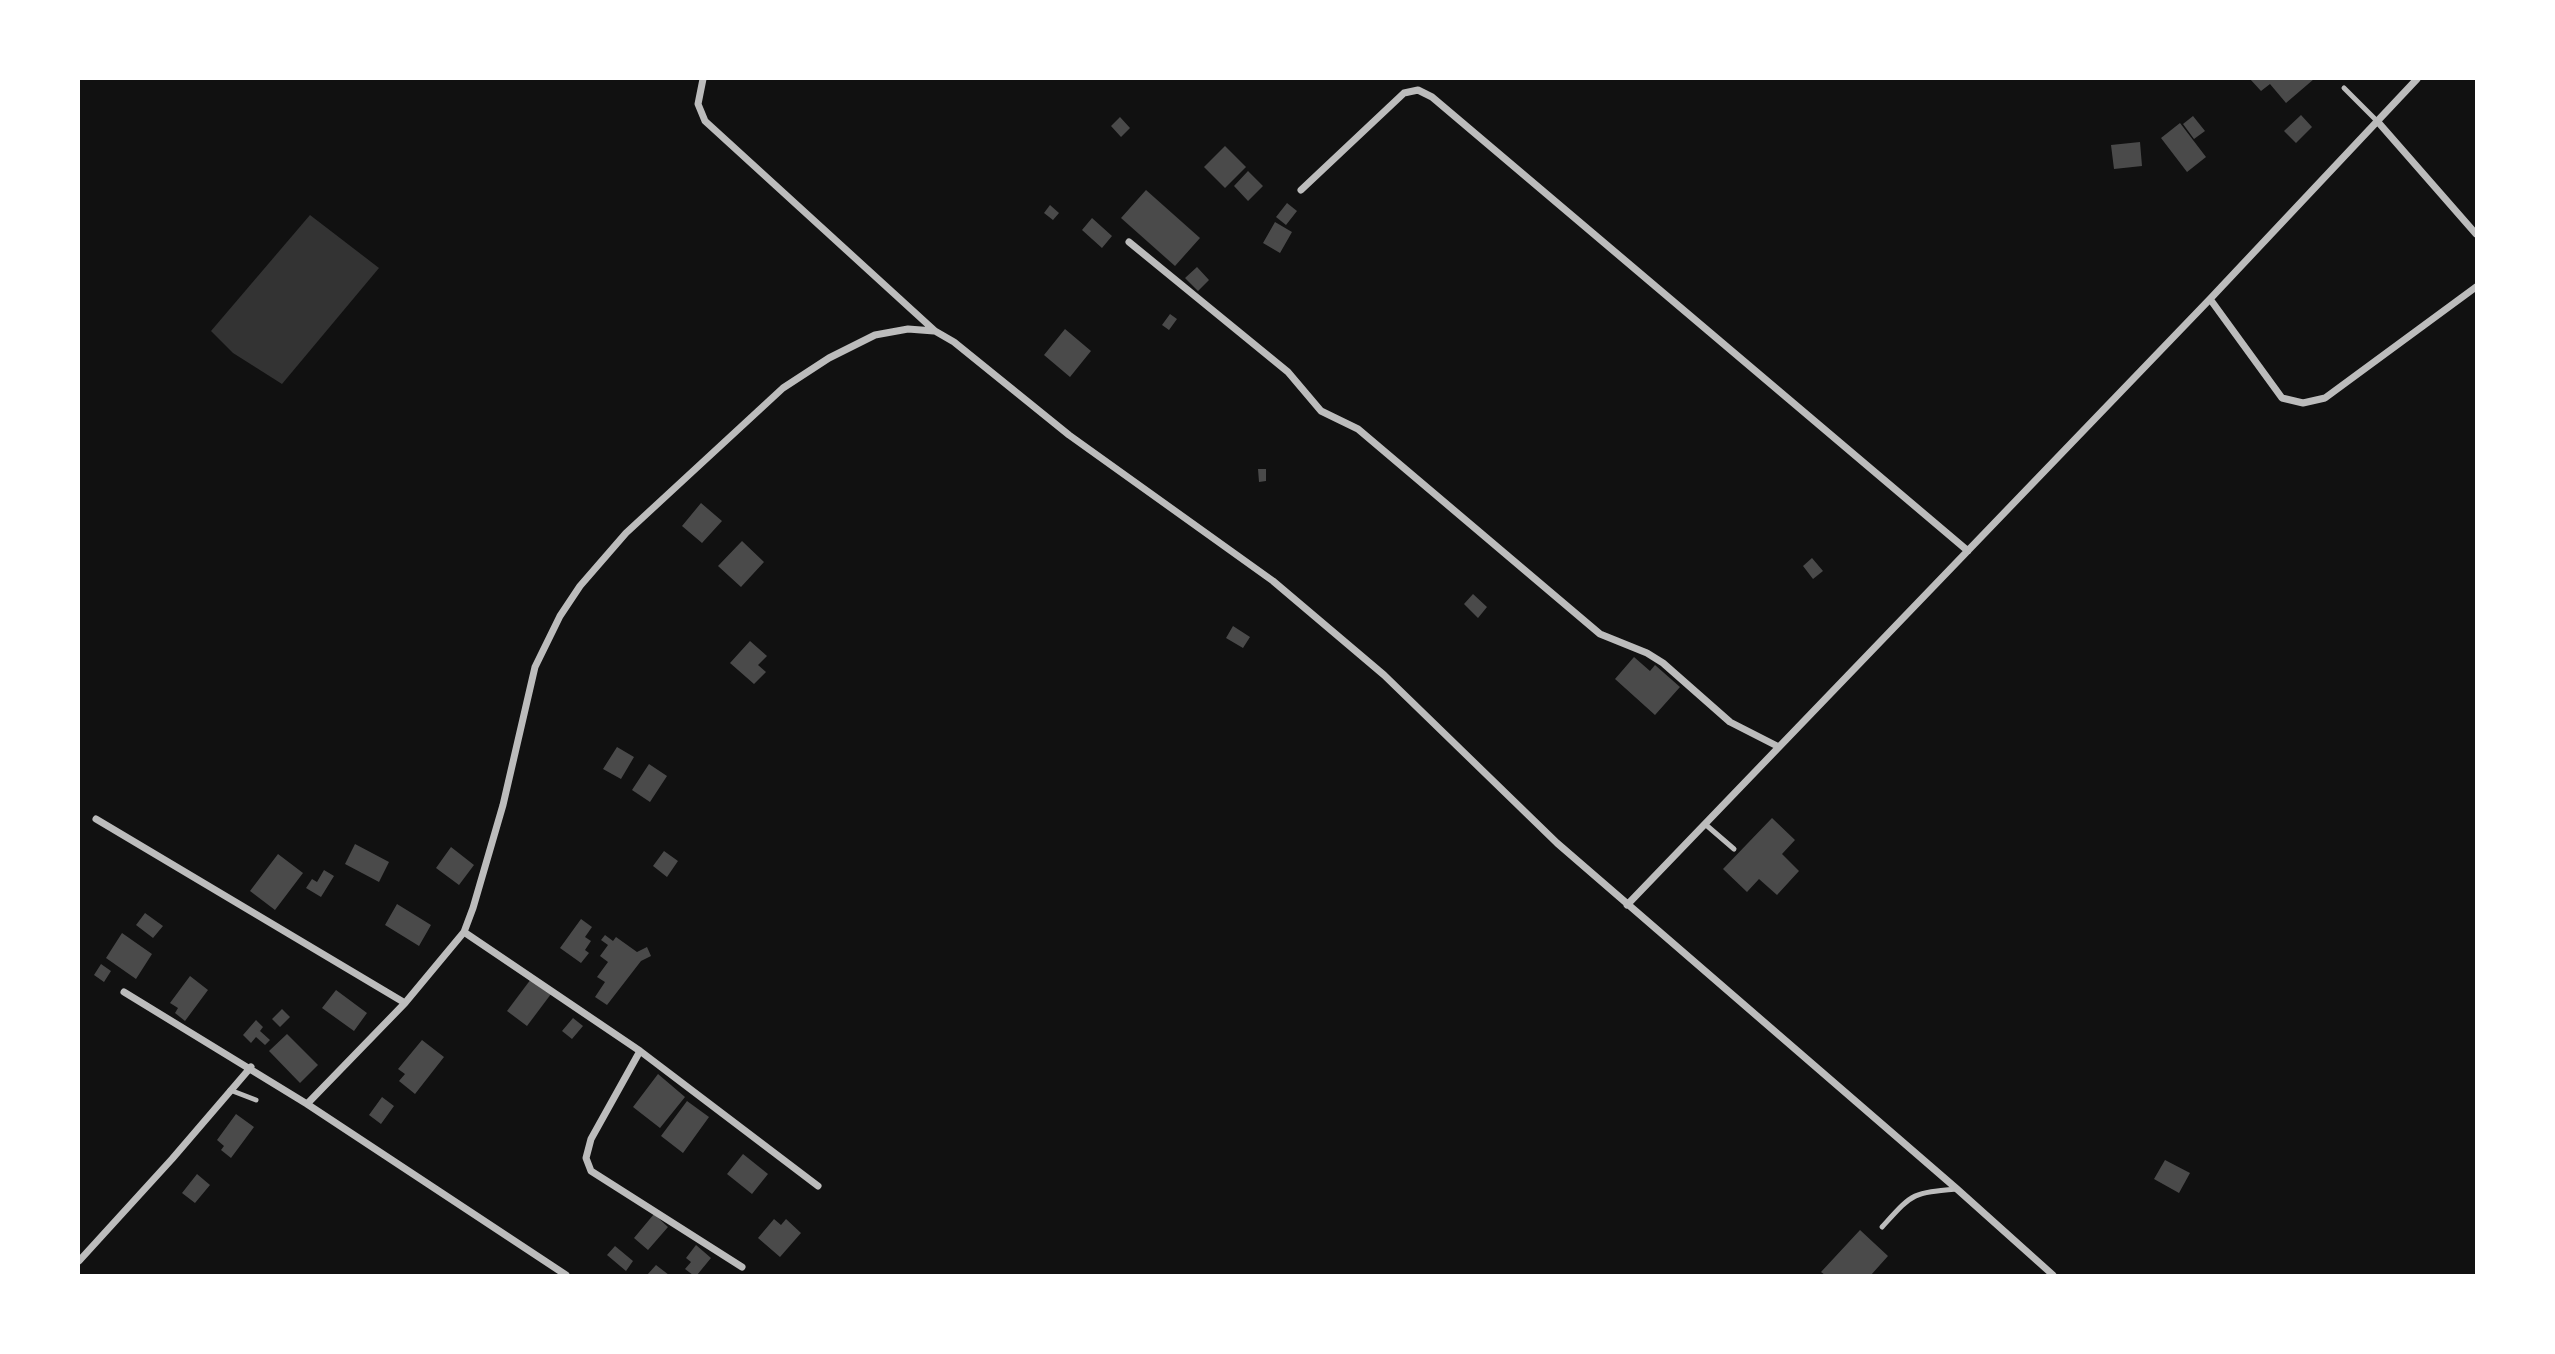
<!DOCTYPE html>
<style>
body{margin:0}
#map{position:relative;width:2555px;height:1354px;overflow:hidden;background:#111;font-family:Inter,sans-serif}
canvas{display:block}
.frame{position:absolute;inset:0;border:80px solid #fff;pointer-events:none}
</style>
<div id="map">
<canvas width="2555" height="1354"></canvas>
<div class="frame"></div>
</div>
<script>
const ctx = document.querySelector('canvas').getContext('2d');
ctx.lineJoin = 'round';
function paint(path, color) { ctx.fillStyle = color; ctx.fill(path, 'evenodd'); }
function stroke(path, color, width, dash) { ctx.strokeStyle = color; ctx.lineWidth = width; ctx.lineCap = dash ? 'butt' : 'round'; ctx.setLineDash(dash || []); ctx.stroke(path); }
paint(new Path2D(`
 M310,215L379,268L282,384L233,353L211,331Z`), '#333');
paint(new Path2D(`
 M2250,79H2314L2286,103L2270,84L2261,91Z
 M2301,115L2312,127L2296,143L2284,131Z
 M2193,116L2205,131L2194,139L2183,124Z
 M1120,117L1130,128L1121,137L1111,126Z
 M2180,123L2206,157L2187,172L2161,138Z
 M2140,142L2142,166L2114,169L2111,145Z
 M1225,146L1246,167L1225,188L1204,167Z
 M1248,171L1263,186L1248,201L1234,186Z
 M1146,190L1200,238L1175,266L1121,218Z
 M1287,203L1297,211L1286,225L1276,217Z
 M1050,205L1059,213L1053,220L1044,213Z
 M1092,218L1112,236L1102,248L1082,230Z
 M1275,222L1292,232L1280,253L1263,243Z
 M1197,267L1209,280L1198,291L1185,278Z
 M1170,314L1177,319L1169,330L1162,325Z
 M1065,329L1091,351L1070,377L1044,355Z
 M1258,469H1266V481L1259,482Z
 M701,503L722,521L702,543L682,526Z
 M742,541L764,562L741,587L718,566Z
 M1812,558L1823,571L1813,579L1803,566Z
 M1473,594L1487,607L1478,618L1464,604Z
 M1233,626L1250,637L1243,648L1226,638Z
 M750,641L767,656L758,665L766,672L754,684L730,663Z
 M1634,657L1650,671L1655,665L1680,687L1655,715L1615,679Z
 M617,747L634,757L621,779L603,769Z
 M649,764L667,776L650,802L632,790Z
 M1772,818L1795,840L1782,854L1799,871L1777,895L1759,879L1747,892L1723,869Z
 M355,844L389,862L379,882L345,864Z
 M451,847L474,865L459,885L436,868Z
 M664,851L678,861L667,877L653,866Z
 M278,854L303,873L275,910L250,891Z
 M324,870L334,876L321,897L306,888L312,879L317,882Z
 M397,904L431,925L419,946L385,925Z
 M145,913L163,926L153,938L136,925Z
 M581,919L592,927L585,937L591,941L585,950L589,953L581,963L560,948Z
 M122,933L152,954L136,979L106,958Z
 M605,935L613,941L616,937L637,952L647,947L651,956L641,961L607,1005L595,997L605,982L597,977L608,962L600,956L608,945L601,940Z
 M101,964L111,971L104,982L94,975Z
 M190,976L208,990L185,1021L175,1013L178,1008L170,1003Z
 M531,979L551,994L527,1026L507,1011Z
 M336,990L367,1013L354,1031L322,1008Z
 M282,1009L290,1017L280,1027L272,1019Z
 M573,1018L583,1026L572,1039L562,1031Z
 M256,1020L263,1027L260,1031L270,1040L265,1045L256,1037L251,1043L243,1035Z
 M287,1034L318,1065L300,1083L269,1051Z
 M422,1040L444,1057L415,1094L399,1081L405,1074L398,1069Z
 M658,1074L685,1097L660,1128L633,1107Z
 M382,1097L394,1106L381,1124L369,1115Z
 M687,1101L709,1117L683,1153L661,1136Z
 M236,1114L254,1127L231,1158L221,1150L224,1146L217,1140Z
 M743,1154L768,1174L752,1194L727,1174Z
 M2165,1160L2190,1173L2179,1193L2154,1179Z
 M197,1174L210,1185L195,1203L182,1193Z
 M654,1214L668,1227L648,1250L634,1238Z
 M774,1219L781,1225L786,1219L801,1233L780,1257L758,1238Z
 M1860,1230L1888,1256L1871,1275H1825L1821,1272Z
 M696,1245L711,1258L697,1275H693L685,1269L691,1262L686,1258Z
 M615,1246L633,1261L626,1271L607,1255Z
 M656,1265L669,1275H647Z`), '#4a4a4a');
stroke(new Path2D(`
 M2344,88L2378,122
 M1705,824L1734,849
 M230,1090L256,1100
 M1882,1227C1913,1193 1911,1193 1957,1189`), '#bcbcbc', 5);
stroke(new Path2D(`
 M703,79L698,104L705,121L935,331L954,342L1069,435L1273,581L1384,675L1557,843L1957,1189L2053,1275
 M2378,122L2476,234
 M1301,190L1404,93L1418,90L1432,97L1968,551
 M1129,242L1288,372L1321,411L1358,429L1600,634L1647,653L1663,663L1730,722L1779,747
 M2210,299L2282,398L2303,403L2325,398L2476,287
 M96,819L405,1003
 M1627,905L2210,299L2417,79
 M124,992L307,1104L405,1003L464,932
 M640,1051L818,1186
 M307,1104L566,1275
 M79,1261L172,1159L251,1067
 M742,1267L591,1171L586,1158L591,1139L640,1051L464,932L473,908L503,805L535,667L560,616L580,586L626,533L783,388L829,358L875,335L908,329L934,331`), '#bcbcbc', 7);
</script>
